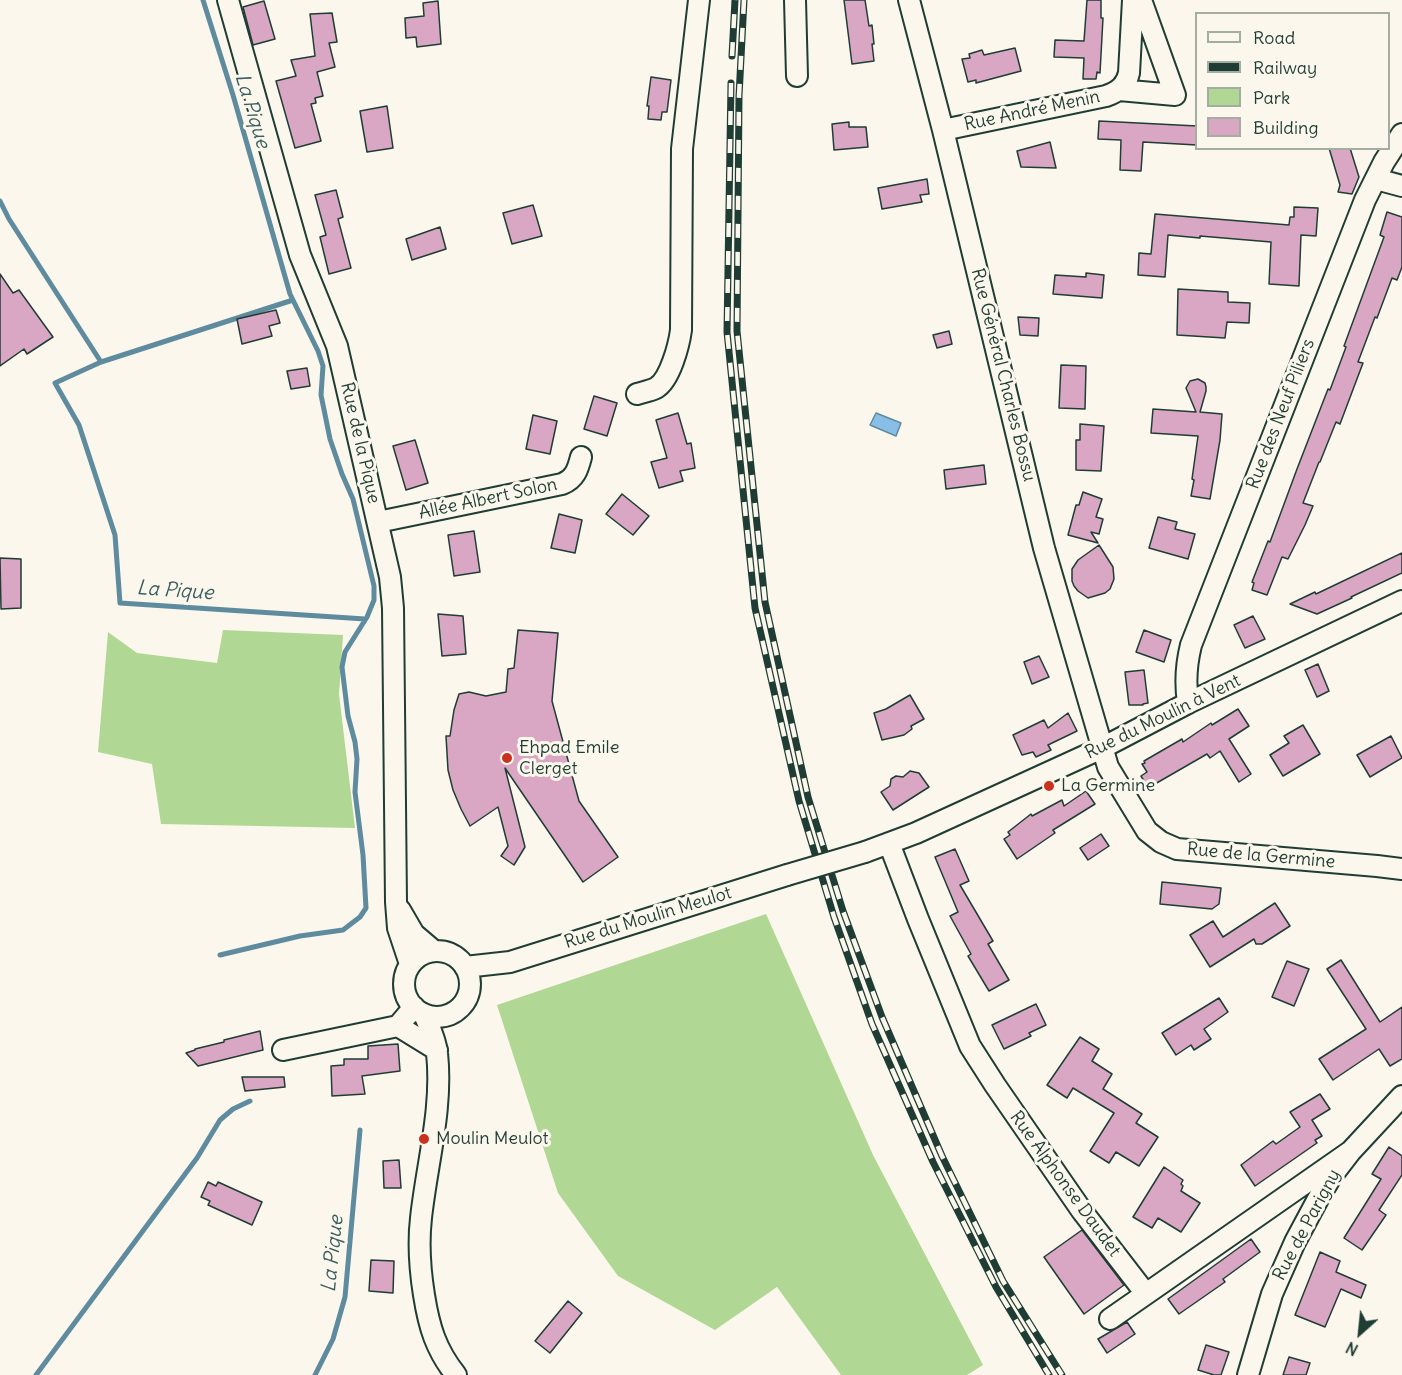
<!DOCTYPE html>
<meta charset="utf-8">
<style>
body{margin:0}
#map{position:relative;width:1402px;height:1375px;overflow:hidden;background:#fbf7ec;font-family:Delius,sans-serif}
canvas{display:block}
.legend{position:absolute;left:1195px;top:12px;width:195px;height:138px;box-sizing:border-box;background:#fbf7ec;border:2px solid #a3ada2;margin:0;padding:8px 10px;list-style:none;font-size:18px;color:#1f3d34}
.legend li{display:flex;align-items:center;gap:12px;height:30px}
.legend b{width:30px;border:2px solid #a3ada2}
.north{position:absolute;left:1330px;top:1303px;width:60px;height:60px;-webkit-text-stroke:4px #fbf7ec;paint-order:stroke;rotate:207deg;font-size:16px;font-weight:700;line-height:24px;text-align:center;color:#1f3d34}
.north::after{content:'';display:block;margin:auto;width:21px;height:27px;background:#1f3d34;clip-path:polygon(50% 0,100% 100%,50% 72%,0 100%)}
</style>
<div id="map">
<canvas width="1402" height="1375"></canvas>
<ul class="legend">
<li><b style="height:8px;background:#fbf7ec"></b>Road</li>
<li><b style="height:8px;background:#1f3d34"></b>Railway</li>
<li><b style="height:16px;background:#b0d894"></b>Park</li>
<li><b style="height:16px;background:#d9a6c3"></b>Building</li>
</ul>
<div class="north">N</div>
</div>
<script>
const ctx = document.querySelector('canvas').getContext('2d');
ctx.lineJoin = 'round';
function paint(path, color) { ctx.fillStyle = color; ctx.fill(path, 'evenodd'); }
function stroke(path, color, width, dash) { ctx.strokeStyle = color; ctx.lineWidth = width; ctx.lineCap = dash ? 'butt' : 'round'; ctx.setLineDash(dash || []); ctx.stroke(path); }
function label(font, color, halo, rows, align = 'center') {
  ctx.font = font + ' Delius,sans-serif'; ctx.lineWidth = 6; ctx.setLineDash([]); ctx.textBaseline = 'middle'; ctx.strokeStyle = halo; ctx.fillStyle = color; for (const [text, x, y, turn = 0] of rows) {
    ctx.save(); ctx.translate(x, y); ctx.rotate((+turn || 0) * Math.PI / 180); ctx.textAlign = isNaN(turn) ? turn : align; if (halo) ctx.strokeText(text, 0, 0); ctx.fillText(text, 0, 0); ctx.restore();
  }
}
paint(new Path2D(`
 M223,630L343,635L339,694L355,828L161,824L152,764L98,752L108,632L137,653L217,663Z
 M766,914L873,1155L983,1365L967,1375H841L777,1287L715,1330L618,1276L558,1193L497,1005Z`), '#b0d894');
const water = new Path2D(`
 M876,413L901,423L896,436L870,425Z`);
paint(water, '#89bfe6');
stroke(water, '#5f8b9f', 1.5);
stroke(new Path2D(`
 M203,0L233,95L290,294L318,351L323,366L321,395L330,439L342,474L353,499L374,586V600L367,617L345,652L342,667L348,716L355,742L357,759L355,792L363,855L366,908L360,917L343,930L300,936L220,955
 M0,201L9,219L101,362L55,383L79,425L115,535L120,603L365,619
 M101,362L293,300
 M36,1375L197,1158L220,1120L233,1109L250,1101
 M315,1375L333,1339L345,1297L360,1130`), '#5f8b9f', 5);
const building = new Path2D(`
 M844,0H865L869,26L872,25L874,44H872L874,61L852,64Z
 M1087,0H1101V18H1103L1100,73L1097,72L1096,79H1083L1084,58L1054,57L1055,40L1084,41Z
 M264,1L275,39L253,45L243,7Z
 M438,1L441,44L417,47L416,37L406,38L405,18L424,16L423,3Z
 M332,13L337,42L329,43L335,67L317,72L323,96L315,98L316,103L311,104L321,141L295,148L276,81L296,76L291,60L315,56L310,14Z
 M1015,48L1021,71L976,83V80L968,82L962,59L970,58L969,54L982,50L984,55Z
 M651,77L671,80L667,112H662L661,120L648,119L649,106H647Z
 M387,106L393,148L367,152L360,111Z
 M1099,121L1197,126V145L1143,142L1141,171L1120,170L1121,140L1098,139Z
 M849,122V127H866L868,147L834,150L832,124Z
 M1050,142L1056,168L1021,167L1017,151Z
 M1329,148H1350L1359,177L1352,194L1338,192L1340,185Z
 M927,179L929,194L920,195L922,202L882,209L878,188Z
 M336,190L343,217L338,219L351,268L329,274L320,237L326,235L315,195Z
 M533,205L542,236L512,244L503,213Z
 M1294,207L1318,208L1316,236L1301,235L1299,286L1269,284L1271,242L1200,236V238L1168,235L1165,277L1138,275L1139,253L1151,254L1155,214L1289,225L1290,217H1294Z
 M1387,212L1402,217V267L1397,280L1392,278L1377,318L1375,317L1358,362L1363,363L1340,424L1336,422L1320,462H1319L1303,503L1313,506L1305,525L1288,559L1282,557L1267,595L1252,590L1254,583L1252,582L1268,541L1270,542L1297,469L1328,389L1330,390L1346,347L1344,346L1384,237L1380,235Z
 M440,227L446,249L412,260L406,239Z
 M1086,273L1104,275L1102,298L1053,294L1055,275L1086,277Z
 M0,274L13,293L19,290L53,337L27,354L24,349L0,366Z
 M1178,289L1228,292V302L1250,303L1249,323L1227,322L1225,338L1177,335Z
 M276,310L280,323L269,326L272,336L242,344L237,319Z
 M1018,317L1039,318L1038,336L1020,335Z
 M949,331L952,344L937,348L933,335Z
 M1061,365L1086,366L1085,409L1059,408Z
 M307,368L310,386L291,389L287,371Z
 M1198,379L1205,383L1206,387V391L1200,412L1222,414L1220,440L1210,499L1191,496L1194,480L1192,479L1198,436L1151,433L1153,409L1196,412L1186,388L1190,381Z
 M594,396L617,403L607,436L584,429Z
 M678,413L687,444L691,443L695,468L680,471L683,481L659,488L651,462L667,458L656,420Z
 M533,415L557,421L550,454L526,449Z
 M1080,424L1104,426L1101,471L1076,470V440H1080Z
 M415,440L428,483L406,490L393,446Z
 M984,465L986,484L946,489L944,470Z
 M1083,492L1102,499L1096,517L1103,519L1099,534L1091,532L1098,543L1068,535L1076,505H1079Z
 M622,494L649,516L633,535L606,514Z
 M559,514L582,520L575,553L551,548Z
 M1158,517L1177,522L1175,529L1195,534L1188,559L1149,548Z
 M474,531L480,572L454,576L448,535Z
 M1099,545L1113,567L1114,579L1110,589L1105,593L1088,598L1078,591L1074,586L1072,581V569L1078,560Z
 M1402,553V573L1351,597L1352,598L1317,614L1290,604L1315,592L1316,594Z
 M0,558L21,559V608L1,609Z
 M438,614L463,616L466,654L442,656Z
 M1253,616L1265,639L1245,648L1234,625Z
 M518,630L558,633L552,701L579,801L618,857L583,882L505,768L525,847L514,865L501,856L508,846L498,807L470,826L461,809L453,790L448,770L446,736H450L454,710L459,694L469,692L486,696L506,692L508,669L514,668Z
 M1144,630L1171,640L1164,662L1136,652Z
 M1039,656L1049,677L1032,684L1024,662Z
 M1318,664L1329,691L1317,697L1305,670Z
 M1144,670L1148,703L1143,704V705H1129L1125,672Z
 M910,695L924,719L911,726L912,729L904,735L882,740L874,713L886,709Z
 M1238,709L1249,726L1229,739L1251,774L1239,782L1220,751L1210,758L1207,754L1148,788L1141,776L1147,772L1142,764L1145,763L1144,761L1182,739L1183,742L1211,723L1212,725Z
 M1068,713L1077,731L1048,745L1051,750L1036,757L1033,752L1022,755L1013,735L1044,720L1048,728Z
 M1303,725L1320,754L1283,776L1270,755L1289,743L1284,736Z
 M1391,736L1402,758L1370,777L1357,755Z
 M910,771L919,773L929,787L893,810L881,792L890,786L891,779L896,776L903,777Z
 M1086,791L1095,804L1053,830L1055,833L1017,859L1004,839L1010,835L1008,832L1031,814L1032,816L1062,800L1064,806Z
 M1101,834L1109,846L1088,860L1080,848Z
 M955,849L969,881L960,885L993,941L988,944L1009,980L989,991L968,956L971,954L950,916L958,912L935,857Z
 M1162,882L1221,888L1219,904L1212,909L1160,904Z
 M1275,903L1290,926L1262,944H1256L1254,939L1210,967L1190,935L1213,921L1223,937Z
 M1341,960L1380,1022L1402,1007V1059L1390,1066L1379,1049L1333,1080L1319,1059L1366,1029L1327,969Z
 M1287,961L1309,969L1294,1006L1272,997Z
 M1219,998L1228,1012L1204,1029L1211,1039L1194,1050L1191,1045L1176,1055L1162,1033Z
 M1036,1004L1046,1025L1029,1033L1031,1036L1004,1049L992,1025Z
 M260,1031L263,1050L198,1066L186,1053L195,1050V1049L224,1042V1040Z
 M1080,1037L1099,1049L1092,1061L1112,1074L1103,1089L1142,1114L1136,1123L1158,1137L1139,1166L1116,1152L1109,1163L1090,1151L1114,1113L1073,1088L1067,1098L1047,1085Z
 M398,1044L400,1071L362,1076L365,1094L332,1096L331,1066L344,1065V1059H368V1046Z
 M242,1077H284L285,1087L245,1091Z
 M1320,1094L1330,1109L1312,1120L1322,1136L1315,1140L1317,1143L1255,1186L1241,1165L1273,1141L1276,1144L1300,1127L1290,1112Z
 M1389,1147L1402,1156V1175L1379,1210L1386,1215L1362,1250L1344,1238L1381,1179L1372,1174Z
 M399,1160L401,1188H384L383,1161Z
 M1164,1167L1183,1180L1181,1184L1183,1186L1181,1191L1200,1203L1181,1232L1158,1218L1152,1228L1133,1217Z
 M208,1182L216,1186L218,1182L262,1202L252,1225L208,1205L210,1201L201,1197Z
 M1082,1230L1124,1285L1084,1314L1044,1257Z
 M1251,1239L1260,1252L1223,1279L1225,1282L1179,1314L1168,1299Z
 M1320,1252L1340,1261L1336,1272L1366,1285L1361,1298L1341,1289L1325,1327L1295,1315Z
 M371,1260L394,1261L393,1293L369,1291Z
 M568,1301L582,1313L550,1353L535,1341Z
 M1127,1322L1135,1334L1107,1353L1098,1339Z
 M1206,1345L1229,1352L1221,1375H1214L1198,1370Z
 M1289,1357L1310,1363L1306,1375H1283Z`);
paint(building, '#d9a6c3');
stroke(building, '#1f3d34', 1.5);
const minor = new Path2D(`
 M228,0L300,255L337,346L390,577L393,608L396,902L398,928L410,964
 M795,0L797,76
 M909,0L943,130L1044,548L1108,767L1147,831L1161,842L1177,849L1377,866L1402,869
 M1119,90L1175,95L1141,0
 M943,130L1106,96C1118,92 1126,86 1129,73L1133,0
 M1376,179L1402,186
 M637,394C643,392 650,391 656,388C670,380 679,345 681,330L682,149L699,0
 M378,522L562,484C575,479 578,469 581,457
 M1188,703C1185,683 1186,665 1191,645L1365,200L1384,162L1402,134
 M889,843L918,919L970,1046L995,1085L1082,1211L1146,1294L1351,1151
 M865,852L916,833L1102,748L1188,703L1402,601
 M400,910L414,934L434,951
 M404 984a33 33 0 1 1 66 0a33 33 0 1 1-66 0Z
 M465,967L510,962L787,875
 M424,1014C429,1026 436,1040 437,1053C443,1108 427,1163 421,1218C418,1244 420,1270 424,1295C429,1327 436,1350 456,1375
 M398,1026L437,1050
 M283,1050L398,1026L414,1007
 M1110,1319L1146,1294
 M1248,1375L1272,1294L1295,1242L1318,1199L1331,1177L1351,1151L1402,1096`);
stroke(minor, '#1f3d34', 24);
stroke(minor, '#fbf7ec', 20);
const rail = new Path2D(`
 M744,0L739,96L737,331L765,602L808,797L843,911L882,1017L942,1156L1003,1281L1062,1375
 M732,56L735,0
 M731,83L727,332L755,608L799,801L834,917L872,1024L933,1162L996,1287L1049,1375`);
stroke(rail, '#1f3d34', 7);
stroke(rail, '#fbf7ec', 4.5, [14]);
const minorBridge = new Path2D(`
 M787,875L865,852`);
stroke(minorBridge, '#1f3d34', 24, []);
stroke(minorBridge, '#fbf7ec', 20);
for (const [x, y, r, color] of [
 [507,758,6,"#c8321e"],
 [1049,786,6,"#c8321e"],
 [424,1139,6,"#c8321e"]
]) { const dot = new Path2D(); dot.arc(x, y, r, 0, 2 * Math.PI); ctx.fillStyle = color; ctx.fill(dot); stroke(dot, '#fbf7ec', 2); }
label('18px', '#1f3d34', '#fbf7ec', [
 ["Rue André Menin",1032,111,-12],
 ["Rue Général Charles Bossu",1003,375,76],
 ["Rue des Neuf Piliers",1281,414,-69],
 ["Rue de la Pique",360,443,77],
 ["Allée Albert Solon",488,499,-12],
 ["Rue du Moulin à Vent",1163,717,-26],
 ["Rue de la Germine",1261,856,5],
 ["Rue du Moulin Meulot",648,918,-17],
 ["Rue Alphonse Daudet",1065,1184,54],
 ["Rue de Parigny",1307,1225,-62]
]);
label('18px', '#1f3d34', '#fbf7ec', [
 ["Ehpad Emile",519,748],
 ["Clerget",519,769],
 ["La Germine",1061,786],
 ["Moulin Meulot",436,1139]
], 'left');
label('italic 20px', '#3a5e60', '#fbf7ec', [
 ["La Pique",252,111,73],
 ["La Pique",175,591,4],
 ["La Pique",333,1254,-84]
]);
</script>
